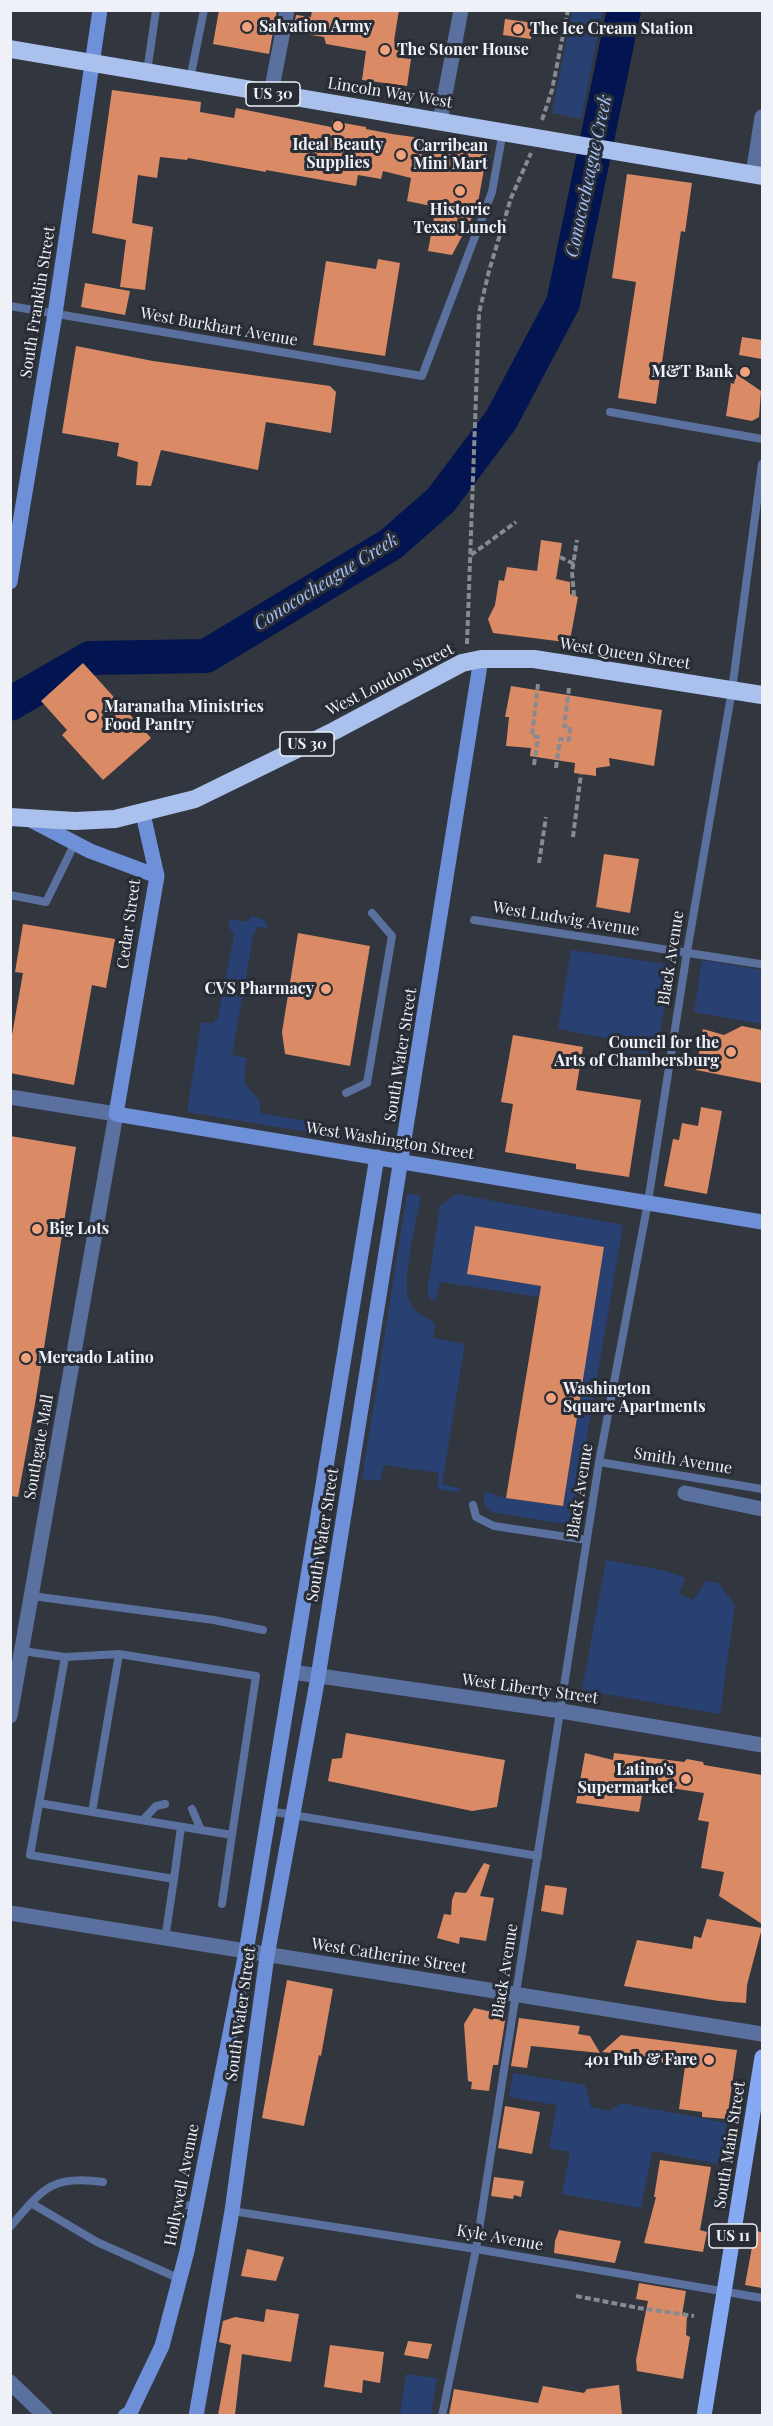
<!DOCTYPE html>
<style>
body{margin:0}
#map{position:relative;width:773px;height:2426px;overflow:hidden;background:#32363f;font-family:"Playfair Display",serif}
canvas{display:block}
.frame{position:absolute;inset:0;border:12px solid #eef1f7;pointer-events:none}
</style>
<div id="map">
<canvas width="773" height="2426"></canvas>
<div class="frame"></div>
</div>
<script>
const ctx = document.querySelector('canvas').getContext('2d');
ctx.lineJoin = 'round';
function paint(path, color) { ctx.fillStyle = color; ctx.fill(path, 'evenodd'); }
function stroke(path, color, width, dash) { ctx.strokeStyle = color; ctx.lineWidth = width; ctx.lineCap = dash ? 'butt' : 'round'; ctx.setLineDash(dash || []); ctx.stroke(path); }
function label(font, color, halo, rows, align = 'center') {
  ctx.font = font + ' "Playfair Display",serif'; ctx.lineWidth = 6; ctx.setLineDash([]); ctx.textBaseline = 'middle'; ctx.strokeStyle = halo; ctx.fillStyle = color; for (const [text, x, y, turn = 0] of rows) {
    ctx.save(); ctx.translate(x, y); ctx.rotate((+turn || 0) * Math.PI / 180); ctx.textAlign = isNaN(turn) ? turn : align; if (halo) ctx.strokeText(text, 0, 0); ctx.fillText(text, 0, 0); ctx.restore();
  }
}
paint(new Path2D(`
 M572,11H603L581,119L552,113Z
 M250,916L263,919L269,928L257,927L253,937L232,1055L247,1058C243,1083 242,1082 260,1100V1113L321,1124L320,1134L187,1112L201,1023H213L218,1017L234,935L229,927V919L249,922Z
 M571,950L672,965L656,1055L608,1049L610,1039L558,1029Z
 M702,960L762,970V1024L694,1012Z
 M407,1193L421,1196C417,1220 400,1283 410,1303C415,1314 427,1317 435,1324L433,1338L465,1344L442,1484L462,1489L457,1492L437,1489L439,1473L384,1465L380,1481L362,1479Z
 M456,1194L623,1225L572,1525L491,1512C485,1507 481,1499 486,1492L506,1498L563,1506L604,1247L476,1226L468,1274L541,1286L539,1297L440,1282L436,1300L431,1299L428,1295V1285L440,1206Z
 M606,1560L667,1571L685,1578L679,1594L693,1600L706,1581L718,1583L735,1605L720,1714L582,1690Z
 M513,2073L585,2085L591,2107L609,2111L621,2103L727,2123L719,2164L652,2151L641,2208L562,2194L570,2152L549,2148L557,2105L509,2097Z
 M406,2374L437,2378L431,2415H400Z`), '#294072');
stroke(new Path2D(`
 M10,704L90,658L206,656L391,544L441,500L501,420L563,303L624,10`), '#031550', 34);
paint(new Path2D(`
 M219,10H277L269,54L213,44Z
 M312,10H399L394,41L404,42L402,58L411,59L407,86L362,80L366,51L326,44L324,37L293,32L296,15L311,17Z
 M505,19L534,23L531,39L503,35Z
 M112,90L201,102L200,112L234,118L236,108L331,127L332,121L366,127V129L392,134L442,141L441,145L487,153L477,208L452,255L428,251L436,207L407,201L411,178L383,171L381,179L358,175L356,186L266,170V172L188,158L187,160L160,157L157,178L138,175L132,223L153,227L145,290L120,287L126,240L92,233Z
 M627,174L692,183L685,232L681,231L656,404L618,398L636,282L612,278Z
 M378,259L400,263L385,356L313,345L326,261L376,269Z
 M85,283L130,291L125,315L81,307Z
 M742,337L762,340V359L739,355Z
 M76,346L153,361L330,386L336,392L331,433L266,422L258,470L161,450L151,486L136,485L138,462L117,456L119,443L62,433Z
 M736,374L761,391L759,417L752,421L726,416L731,383L734,384Z
 M541,540L562,543L556,579L570,582V594L578,597L571,635L565,642L493,633L488,619L495,605L499,580L504,581L507,567L537,571Z
 M83,663L151,738L103,780L62,735L67,730L41,701Z
 M511,686L662,710L654,766L609,758L610,766L596,768V776L574,773L575,763L530,756L531,748L506,746L509,717H505Z
 M604,854L639,859L630,913L596,907Z
 M23,924L115,939L106,988L92,985L74,1085L10,1073V1046L23,973L15,972Z
 M298,933L370,946L350,1066L285,1054L282,1032Z
 M742,1026L762,1030V1083L696,1070L703,1029L724,1035Z
 M513,1035L583,1047L576,1090L641,1100L629,1177L576,1169V1164L505,1152L513,1104L501,1102Z
 M701,1107L722,1111L707,1194L664,1186L673,1139L679,1140L682,1123L698,1126Z
 M10,1136L76,1147L35,1404L18,1497L10,1496Z
 M475,1226L604,1247L563,1506L506,1498L541,1286L467,1274Z
 M346,1733L505,1760L497,1807L472,1811L328,1781L332,1759L342,1758Z
 M585,1753L613,1760L614,1753L684,1762L687,1759L703,1762L704,1765L762,1775V1924L719,1896L724,1872L701,1868L709,1822L698,1820L704,1793L644,1784L639,1812L576,1803Z
 M484,1863L490,1865L480,1896L494,1898L486,1941L460,1937L459,1944L437,1938L444,1914L451,1915L452,1900L455,1892L466,1893Z
 M545,1885L567,1888L563,1915L541,1911Z
 M707,1919L762,1928L747,1985L746,2003L719,2001L624,1986L637,1940L692,1949L694,1936L701,1938Z
 M287,1980L333,1989L321,2056L319,2055L304,2126L262,2118Z
 M474,2008L506,2015L498,2065H493L489,2091L471,2089L472,2082L468,2081L464,2024Z
 M519,2018L580,2026L578,2034L590,2036L600,2053L531,2046L527,2068L511,2066Z
 M621,2035L737,2050L727,2119L702,2117V2112L679,2109L685,2066L662,2063L661,2058L602,2052Z
 M505,2106L540,2112L532,2154L498,2148Z
 M660,2160L711,2167L700,2230L707,2232L703,2252L644,2243L656,2197H654Z
 M494,2177L524,2181L521,2197L514,2195L513,2199L491,2196Z
 M559,2230L621,2241L615,2263L554,2253L555,2241Z
 M755,2231L762,2232V2288L745,2285Z
 M247,2249L284,2257L276,2281L241,2276Z
 M639,2283L686,2291L682,2315L687,2316L686,2335L690,2337L683,2379L637,2371L636,2360L648,2301L636,2299Z
 M266,2309L299,2314L291,2362L242,2354L235,2415H218L231,2345L219,2342L223,2321L235,2317L264,2322Z
 M408,2341L432,2344L428,2359L404,2355Z
 M330,2345L384,2352L380,2383L363,2380L362,2393L324,2387Z
 M619,2385L622,2415H449L454,2389L538,2403L543,2386L584,2393L587,2389Z`), '#da8b65');
stroke(new Path2D(`
 M542,120L552,90L568,10
 M471,555L516,522
 M560,557L574,564
 M574,596L572,572L577,540
 M467,644L479,313L489,271L511,198L531,153
 M534,765L538,737L532,736L538,684
 M556,768L560,739L569,740L570,727L564,726L569,688
 M573,837L581,774
 M539,863L546,817
 M576,2296L639,2308L694,2316`), '#868a91', 4, [6, 3]);
stroke(new Path2D(`
 M147,72L156,10
 M190,79L204,10
 M10,306L422,376L492,192L503,131
 M610,412L762,439
 M10,895L46,902L75,843
 M474,920L760,964
 M346,1093L367,1083L392,936L372,913
 M599,1462L762,1489
 M473,1505L476,1517L494,1526L587,1540
 M32,1596L214,1620L263,1630
 M22,1651L65,1657
 M119,1654L256,1676L232,1835L92,1812L119,1654L65,1657L30,1855L174,1879L165,1939
 M39,1803L92,1812
 M192,1809L201,1830
 M269,1811L538,1856
 M143,1820L156,1806L165,1804
 M174,1879L181,1827
 M222,1904L232,1835
 M31,2203L97,2242L180,2279
 M177,2203L196,2207
 M232,2211L476,2249L762,2298
 M10,2227C42,2190 51,2174 103,2182
 M442,2416L476,2249L599,1462L648,1202L687,952L732,690L762,464`), '#5a709e', 8);
stroke(new Path2D(`
 M271,93L287,10
 M440,121L461,10
 M753,174L762,117
 M10,1097L116,1114L10,1716
 M685,1493L762,1509
 M292,1672L561,1711L762,1745
 M10,1913L762,2034
 M10,2382L45,2416`), '#5a709e', 15);
stroke(new Path2D(`
 M10,582L55,314L100,10
 M143,814L157,876L116,1114L762,1222
 M29,819L90,851L157,876
 M125,2416L130,2413L162,2346L187,2251L196,2207L246,1952L377,1157
 M196,2416L232,2211L267,1956L318,1677L481,659`), '#6d90d8', 15);
stroke(new Path2D(`
 M704,2416L762,2057`), '#85a9f3', 15);
stroke(new Path2D(`
 M10,49L762,176
 M10,817L75,821L115,819L195,799L334,731L462,663L481,659H534L762,695`), '#aac1ed', 18);
for (const [x, y, r, color] of [
 [247,27,6,"#f1a17c"],
 [518,29,6,"#f1a17c"],
 [385,50,6,"#f1a17c"],
 [338,126,6,"#f1a17c"],
 [401,155,6,"#f1a17c"],
 [460,191,6,"#f1a17c"],
 [745,372,6,"#f1a17c"],
 [92,716,6,"#f1a17c"],
 [326,989,6,"#f1a17c"],
 [731,1052,6,"#f1a17c"],
 [37,1229,6,"#f1a17c"],
 [26,1358,6,"#f1a17c"],
 [551,1398,6,"#f1a17c"],
 [686,1779,6,"#f1a17c"],
 [709,2060,6,"#f1a17c"]
]) { const dot = new Path2D(); dot.arc(x, y, r, 0, 2 * Math.PI); ctx.fillStyle = color; ctx.fill(dot); stroke(dot, '#282c35', 2); }
for (const [x, y, w] of [
 [273,94,54],
 [307,744,54],
 [733,2236,48]
]) { const box = new Path2D(); box.roundRect(x - w / 2, y - 12, w, 24, 4.5); ctx.fillStyle = '#282c35'; ctx.fill(box); stroke(box, '#eef1f7', 1.5); }
label('bold 15px', '#eef1f7', null, [
 ["US 30",273,94],
 ["US 30",307,744],
 ["US 11",733,2236]
]);
label('bold 16px', '#eef1f7', '#282c35', [
 ["Salvation Army",259,27],
 ["The Ice Cream Station",530,29],
 ["The Stoner House",397,50],
 ["Ideal Beauty",338,145,"center"],
 ["Supplies",338,163,"center"],
 ["Carribean",413,146],
 ["Mini Mart",413,164],
 ["Historic",460,210,"center"],
 ["Texas Lunch",460,228,"center"],
 ["M&T Bank",733,372,"right"],
 ["Maranatha Ministries",104,707],
 ["Food Pantry",104,725],
 ["CVS Pharmacy",314,989,"right"],
 ["Council for the",719,1043,"right"],
 ["Arts of Chambersburg",719,1061,"right"],
 ["Big Lots",49,1229],
 ["Mercado Latino",38,1358],
 ["Washington",563,1389],
 ["Square Apartments",563,1407],
 ["Latino's",674,1770,"right"],
 ["Supermarket",674,1788,"right"],
 ["401 Pub & Fare",697,2060,"right"]
], 'left');
label('16px', '#eef1f7', '#282c35', [
 ["Lincoln Way West",390,93,9],
 ["South Franklin Street",38,302,-81],
 ["West Burkhart Avenue",219,327,10],
 ["West Queen Street",625,654,9],
 ["West Loudon Street",390,680,-27],
 ["West Ludwig Avenue",566,919,9],
 ["Cedar Street",129,924,-82],
 ["Black Avenue",671,958,-81],
 ["South Water Street",401,1055,-81],
 ["West Washington Street",390,1141,9],
 ["Southgate Mall",39,1447,-80],
 ["Smith Avenue",683,1461,9],
 ["Black Avenue",580,1491,-81],
 ["South Water Street",323,1535,-81],
 ["West Liberty Street",530,1689,8],
 ["West Catherine Street",389,1956,9],
 ["Black Avenue",505,1971,-81],
 ["South Water Street",241,2014,-82],
 ["South Main Street",730,2145,-81],
 ["Hollywell Avenue",182,2185,-79],
 ["Kyle Avenue",500,2238,10]
]);
label('italic 18px', '#a4c0f7', '#282c35', [
 ["Conococheague Creek",589,176,-78],
 ["Conococheague Creek",326,582,-32]
]);
</script>
